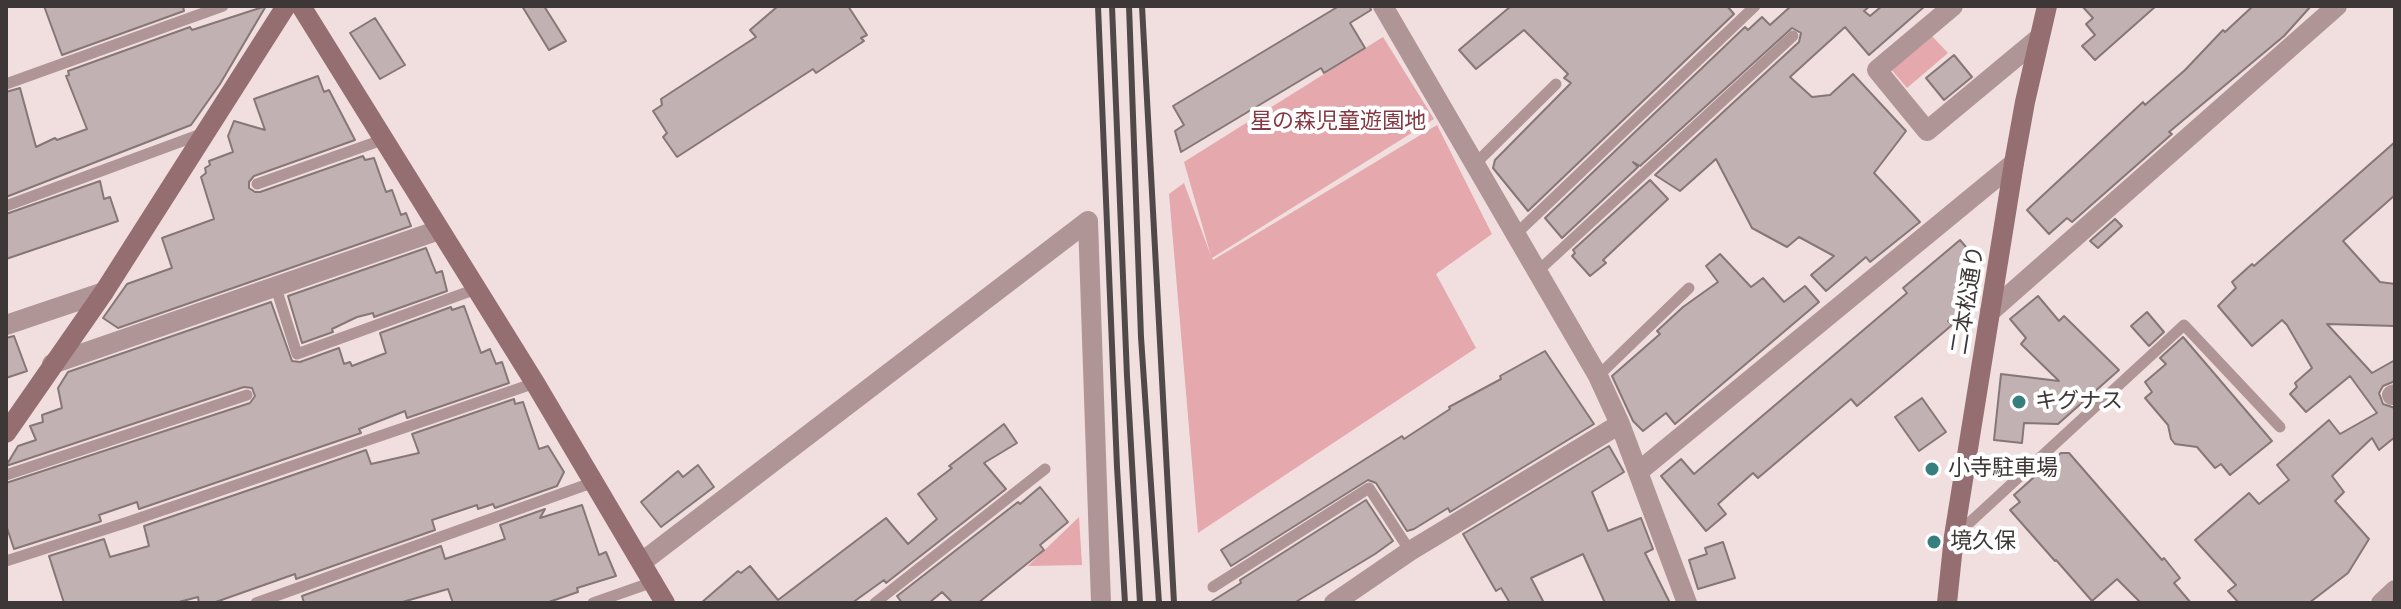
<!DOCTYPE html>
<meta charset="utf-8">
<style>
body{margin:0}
#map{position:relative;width:2401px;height:609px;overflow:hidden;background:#f1dfe0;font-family:"Work Sans",sans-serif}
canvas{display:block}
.frame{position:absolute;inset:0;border:8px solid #3e3737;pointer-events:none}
</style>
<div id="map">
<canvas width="2401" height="609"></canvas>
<div class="frame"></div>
</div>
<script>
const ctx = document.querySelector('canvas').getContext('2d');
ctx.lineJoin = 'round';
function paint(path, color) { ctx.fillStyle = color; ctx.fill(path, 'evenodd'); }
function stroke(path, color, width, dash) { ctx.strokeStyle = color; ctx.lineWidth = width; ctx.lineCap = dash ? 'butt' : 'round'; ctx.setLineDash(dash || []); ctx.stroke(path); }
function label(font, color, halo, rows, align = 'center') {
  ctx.font = font + ' "Work Sans","Noto Sans JP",sans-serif'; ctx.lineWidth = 8; ctx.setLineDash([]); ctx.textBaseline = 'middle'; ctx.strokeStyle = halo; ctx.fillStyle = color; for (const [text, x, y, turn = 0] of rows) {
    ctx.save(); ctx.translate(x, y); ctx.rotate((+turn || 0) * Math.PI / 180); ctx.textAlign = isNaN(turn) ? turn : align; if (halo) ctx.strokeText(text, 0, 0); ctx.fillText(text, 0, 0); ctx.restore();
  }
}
paint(new Path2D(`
 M1931,35L1948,53L1907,88L1890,68Z
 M1383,37L1434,119L1212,258L1213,260L1437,125L1492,234L1436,274L1476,348L1198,533L1169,194L1184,183L1211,256L1184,162Z
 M1079,517L1082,565L1028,566Z`), '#e4a8ad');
const building = new Path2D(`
 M44,6H183L184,11L62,55Z
 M266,6L220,84L191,125L6,197V92L20,88L36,147L55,138L57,140L87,129L66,76L69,75L68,71L190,27L192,30Z
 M522,6H544L566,41L549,50Z
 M778,6H848L867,35L861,38L864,41L816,73L813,69L677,157L663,137L667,133L653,111L662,105L661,99L756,37L750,30Z
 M1339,6H1370L1371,10L1350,23L1365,48L1324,73L1321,68L1181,152L1175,131L1184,125L1173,106Z
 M1511,6H1727L1734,14L1528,211L1493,168L1495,160L1571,83L1564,78L1568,74L1524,30L1476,69L1459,50Z
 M1791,6H1870L1864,11L1870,16L1882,6H1925L1869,55L1845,27L1790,77L1812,97L1830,95L1853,74L1906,131L1874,173L1920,222L1870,262L1866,257L1826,291L1811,275L1834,256L1799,237L1787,247L1752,228L1716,159L1680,191L1655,175L1799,42L1801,33L1792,28L1640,166L1633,162L1638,167L1562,238L1545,218L1745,27L1748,30L1762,17L1770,25Z
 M2082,6H2156L2095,60L2082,46L2095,35L2086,24L2093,18Z
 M2253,6H2311L2284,36L2169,132L2172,134L2072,222L2067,218L2049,234L2027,210L2143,102L2145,105L2185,70L2223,30L2225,32Z
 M375,18L405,65L380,79L350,33Z
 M1954,55L1972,77L1944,100L1926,78Z
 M318,76L324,92L329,90L355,140L254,176L249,182V188L255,192H260L363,156L365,160L374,158L386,192L392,190L401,215L406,213L411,226L118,328L103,318L127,284L172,268L162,238L214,219L201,177L206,173L205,168L210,165L209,161L233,152L228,136L234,121L265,130L254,99Z
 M2395,142V195L2343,241L2380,282L2395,284V326L2327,324L2372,373L2395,360V381L2383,386L2379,393L2383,404L2395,408V437L2379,450L2372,438L2332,476L2344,492L2335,501L2369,539L2348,573L2309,603H2239L2228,591L2236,585L2195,540L2249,493L2259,504L2289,480L2277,465L2329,420L2340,434L2377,413L2350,376L2306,412L2290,394L2297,387L2295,383L2312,368L2287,325L2282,320L2252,346L2218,306L2236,288L2232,282L2252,264L2254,266Z
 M1650,180L1668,199L1603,260L1606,263L1590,276L1572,256L1575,253L1573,250Z
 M100,181L104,199L110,197L118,221L6,259V214Z
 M2115,219L2122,226L2098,248L2090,241Z
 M1960,240L1972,254L1967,258L1975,268L1970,271L1974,276L1962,285L1969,293L1961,300L1967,306L1948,321L1952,325L1857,406L1851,399L1758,478L1753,473L1718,504L1726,514L1706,531L1661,476L1681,459L1694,474L1907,293L1903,288Z
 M426,248L436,273L442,271L447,291L374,317L373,313L357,317L332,329L333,332L302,343L288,296Z
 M1720,254L1751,287L1763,278L1784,302L1805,286L1819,302L1675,424L1666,413L1643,431L1633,421L1612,376L1660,334L1657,331L1683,307L1718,282L1706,266Z
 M2038,296L2059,321L2064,316L2119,370L2058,424L2024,423L2022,443L1994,440L2001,374L2059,381L2021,344L2026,338L2010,319Z
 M271,302L292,361L300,362L339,348L344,364L350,362L352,366L386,353L380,333L451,307L452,310L464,306L481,353L490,349L496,364L502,362L509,383L407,418L405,411L359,429L361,433L139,509L137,502L99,515L101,521L99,522L14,549L6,525V483L250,403L255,396L252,388L244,387L6,466L18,446L36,440L30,426L43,422L42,415L62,408L58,388L68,372Z
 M2147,312L2164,332L2149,346L2131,326Z
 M14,336L27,371L6,378V338Z
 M2183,337L2272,441L2230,475L2221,464L2215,468L2197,447L2175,444L2171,439L2168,425L2145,398L2152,392L2145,382L2166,364L2160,358Z
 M1545,351L1594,424L1450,512L1448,508L1414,529L1407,531L1376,483L1368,480L1231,566L1221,550L1402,436L1404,439L1450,409L1449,407L1501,379L1500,376Z
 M1922,398L1946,432L1919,451L1895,417Z
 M514,399L515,404L523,402L539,449L548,446L564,472L557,486L495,508L493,504L478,509L477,505L432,520L435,530L296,579L295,574L213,603H199L198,597L175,603H64L49,556L104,539L110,557L149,546L144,526L366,450L371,464L419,453L412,434Z
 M1004,424L1017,443L984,463L1006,489L886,583L884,580L852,603H701L738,571L741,573L750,566L778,600L886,518L908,544L937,519L918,494L952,468L949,466Z
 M1609,446L1624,472L1592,492L1608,531L1641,518L1653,549L1645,553L1670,603H1605L1583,554L1531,578L1544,603H1510L1501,588L1496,591L1463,534Z
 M2061,453H2069L2162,560L2164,558L2180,578L2174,583L2191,603H2141L2117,579L2092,601L2056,560L2055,561L2010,510L2020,502L2014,495Z
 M698,465L714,487L661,527L641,502L678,471L683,477Z
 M1040,487L1068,522L1040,545L1044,550L978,603H953L942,592L929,603H902L897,596L1018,502L1020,504Z
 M1366,500L1393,541L1375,554L1294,603H1209L1241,583L1240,580Z
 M582,505L599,555L606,552L616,576L577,588L578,592L546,603H453L448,589L399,603H304L302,596L441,546L445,559L505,539L500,525L545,509L540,518Z
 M1723,542L1735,578L1698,589L1689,560L1707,554L1705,548Z`);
paint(building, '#c2b1b2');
stroke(building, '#867676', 2);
stroke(new Path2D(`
 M6,84L223,6
 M1474,165L1556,84
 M257,184L382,140
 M6,206L204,133
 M1516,234L1755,6
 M1538,271L1793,36
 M276,288L297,354L476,289
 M1598,376L1689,288
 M6,475L247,395
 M1955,536L2184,325L2280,427
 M6,561L128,522L535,383
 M1213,587L1369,488L1410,551
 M256,603L594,482
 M593,603L653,582
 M875,603L1045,469`), '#b09596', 11);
stroke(new Path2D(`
 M1383,6L1598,376L1620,424L1687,603
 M1953,6L1877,70L1927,131L2039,38
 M1990,312L2337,6
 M6,325L104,292
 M52,364L439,230
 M2392,395L2395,394
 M1638,472L2014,163
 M642,562L1088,221L1101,603
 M1334,603L1410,551L1620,424
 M2381,603L2395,590`), '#b09596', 20);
stroke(new Path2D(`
 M301,6L535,383L665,603
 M6,433L104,292L286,6
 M1947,603L1954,536L2014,163L2025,102L2047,6`), '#956e71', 20);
stroke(new Path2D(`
 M1098,6L1117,467L1125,603
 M1112,6L1127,376L1140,603
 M1129,6L1141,337L1159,603
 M1142,6L1174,603`), '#514949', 6);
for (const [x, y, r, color] of [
 [2019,402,8,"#377f7e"],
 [1932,469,8,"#377f7e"],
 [1934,542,8,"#377f7e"]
]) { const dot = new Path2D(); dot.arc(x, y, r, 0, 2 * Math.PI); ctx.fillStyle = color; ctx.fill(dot); stroke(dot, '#fff', 3); }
label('22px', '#843943', '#fff', [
 ["星の森児童遊園地",1338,122]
]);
label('22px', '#3e3737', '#fff', [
 ["二本松通り",1968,300,-81]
]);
label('22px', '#3e3737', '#fff', [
 ["キグナス",2035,402],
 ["小寺駐車場",1948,469],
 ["境久保",1950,542]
], 'left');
</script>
